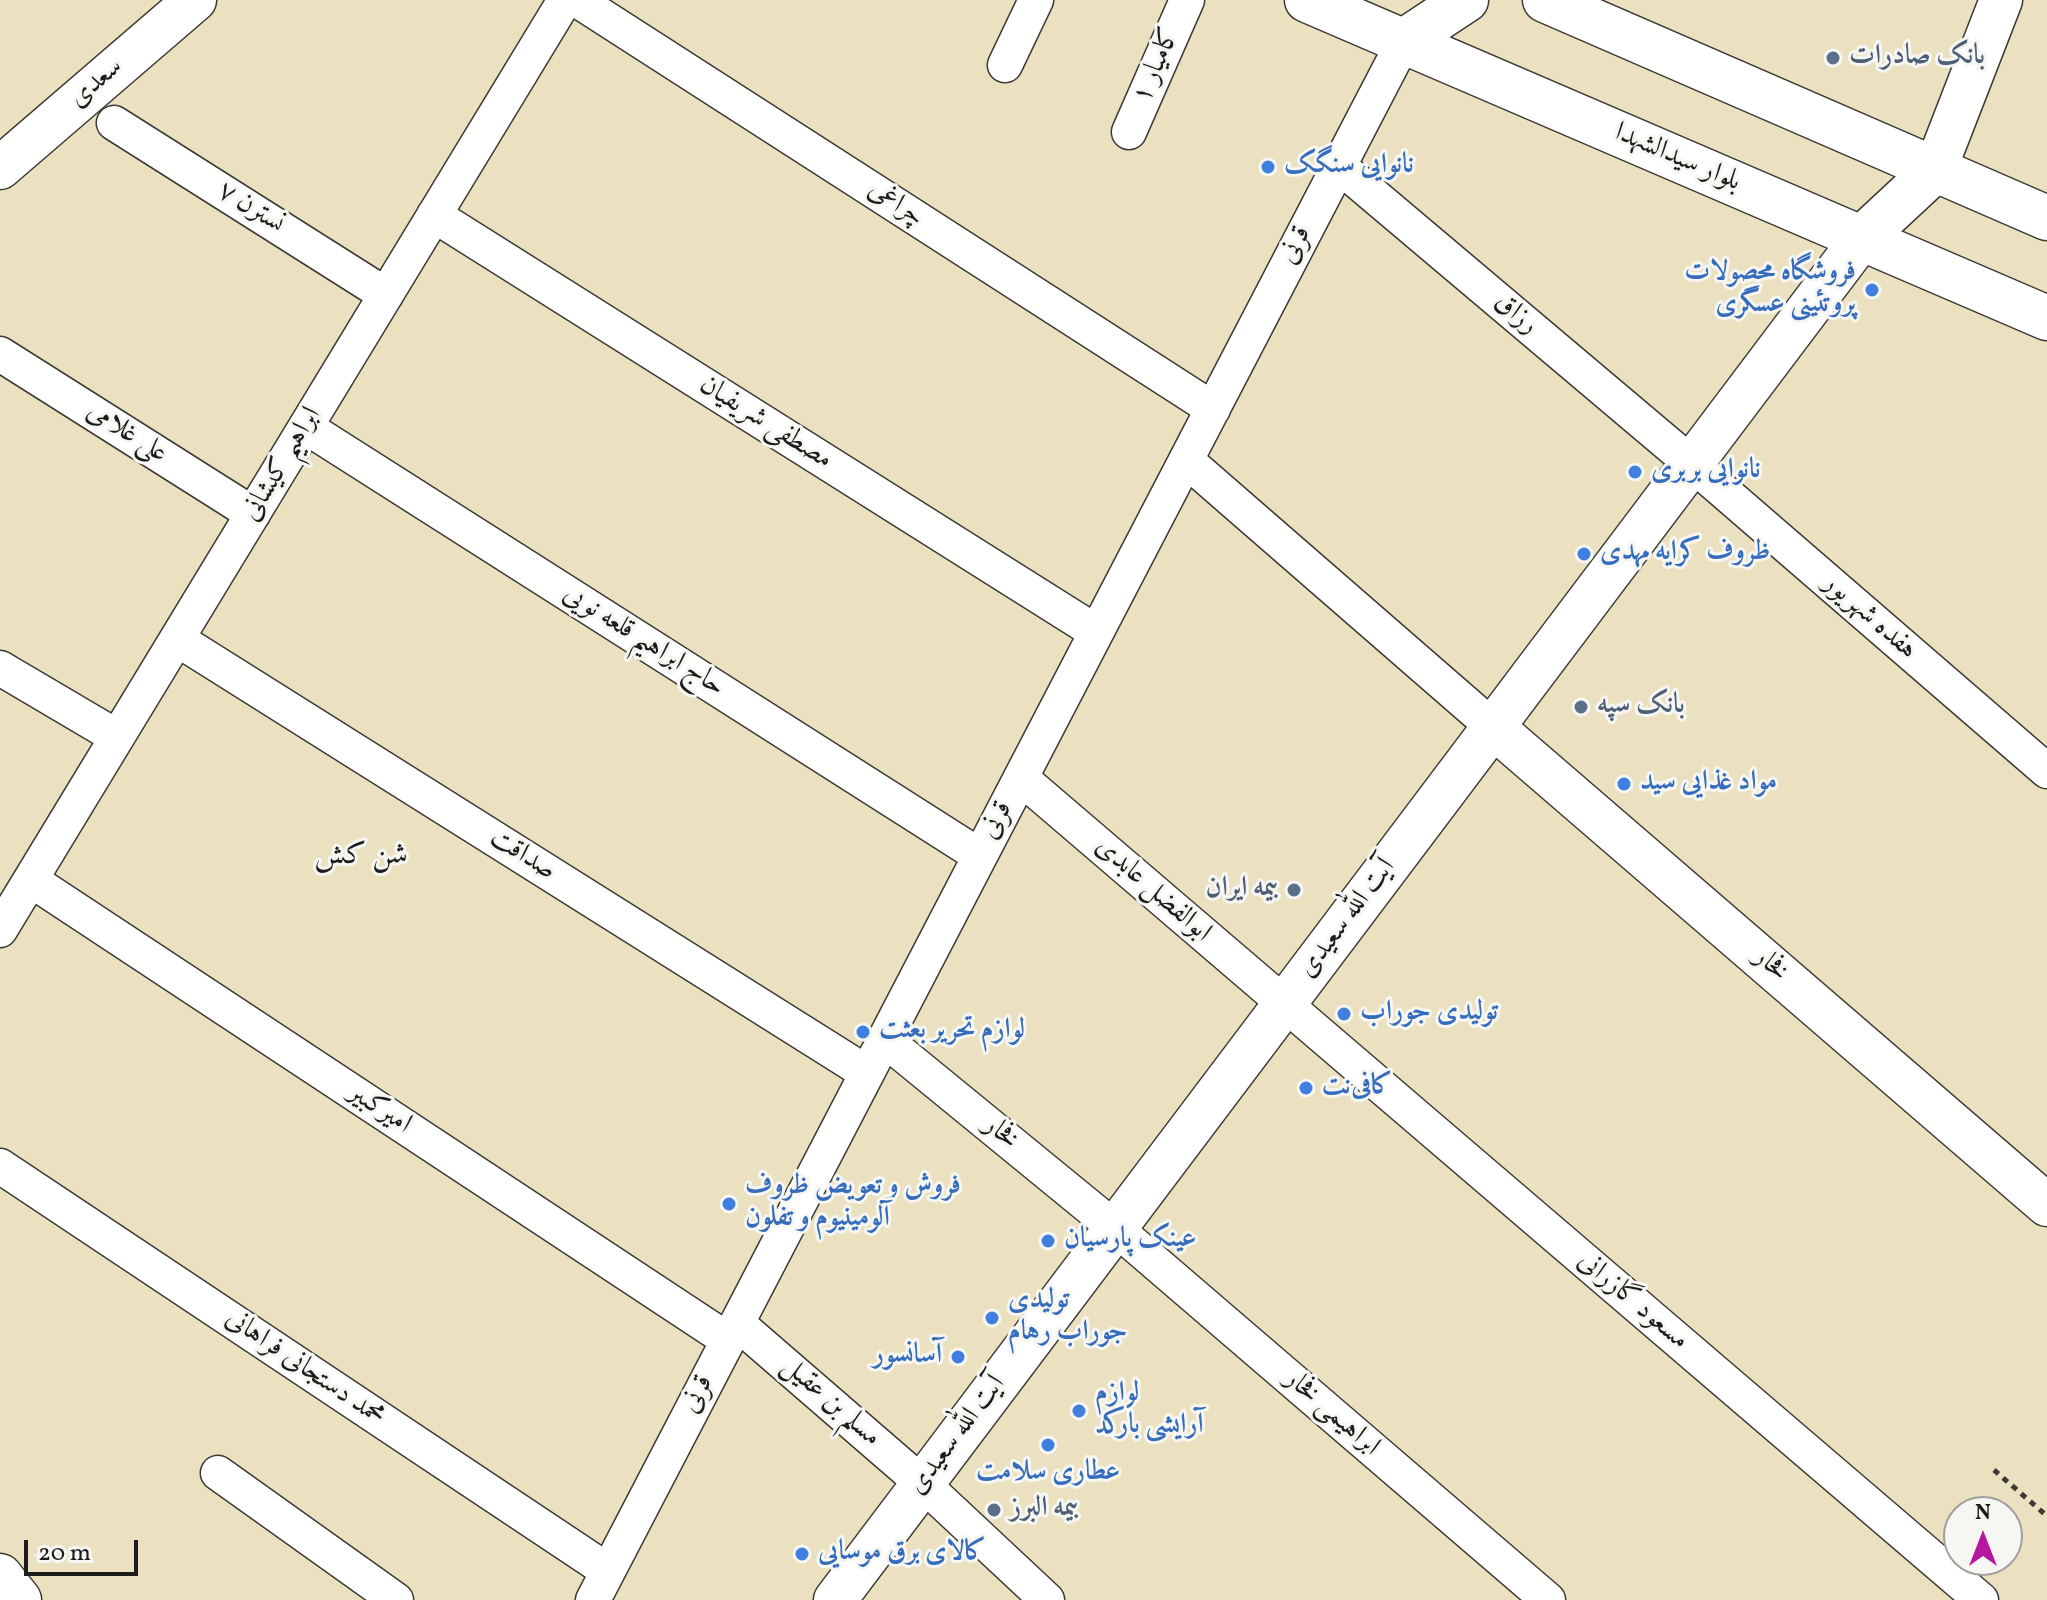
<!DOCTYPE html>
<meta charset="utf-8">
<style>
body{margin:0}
#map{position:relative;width:2047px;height:1600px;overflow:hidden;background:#ebe1c0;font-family:Vollkorn,serif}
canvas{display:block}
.north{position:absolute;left:1943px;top:1496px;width:80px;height:80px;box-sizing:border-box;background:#f6f6f2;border:2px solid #9f9f9c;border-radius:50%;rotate:0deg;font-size:22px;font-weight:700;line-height:32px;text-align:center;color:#1c1c1c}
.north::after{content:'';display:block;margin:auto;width:28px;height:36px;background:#b5179e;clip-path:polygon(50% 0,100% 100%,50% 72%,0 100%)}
.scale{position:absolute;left:24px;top:1540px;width:114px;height:36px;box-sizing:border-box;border:4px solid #1c1c1c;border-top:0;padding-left:10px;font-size:24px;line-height:28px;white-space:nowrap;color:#1c1c1c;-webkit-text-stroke:6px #f6f6f2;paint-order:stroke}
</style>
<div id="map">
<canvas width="2047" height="1600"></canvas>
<div class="north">N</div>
<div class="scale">20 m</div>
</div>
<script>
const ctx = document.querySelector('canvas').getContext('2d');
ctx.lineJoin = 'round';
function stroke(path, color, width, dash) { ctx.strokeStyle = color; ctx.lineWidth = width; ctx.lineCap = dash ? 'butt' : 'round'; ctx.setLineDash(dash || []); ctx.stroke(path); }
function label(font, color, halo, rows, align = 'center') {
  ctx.font = font + ' Vollkorn,Amiri,serif'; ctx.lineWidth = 6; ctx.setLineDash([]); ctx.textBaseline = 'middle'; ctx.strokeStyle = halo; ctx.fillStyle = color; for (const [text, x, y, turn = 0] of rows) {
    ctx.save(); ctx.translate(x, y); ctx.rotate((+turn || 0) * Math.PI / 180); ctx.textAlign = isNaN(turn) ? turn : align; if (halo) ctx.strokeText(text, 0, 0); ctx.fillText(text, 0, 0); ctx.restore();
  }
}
const minor = new Path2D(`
 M577,0L1213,409
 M1005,65L1036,0
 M114,123L386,295
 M1129,132L1187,0
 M1339,166L1692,464L2047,771
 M434,215L1096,632
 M0,354L253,514
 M306,427L980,856
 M1186,460L1493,727
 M177,639L867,1073
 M0,668L117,737
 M1021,778L1981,1600
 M31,880L728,1340
 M0,930L565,0
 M884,1039L1115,1228L1548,1600
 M0,1166L608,1571
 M737,1323L923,1484L1047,1600
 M218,1473L396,1600
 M593,1600L1404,41`);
const tertiary = new Path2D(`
 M0,168L195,0
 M1935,170L2001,0
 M1493,727L2047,1205
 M835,1600L1862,238`);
const secondary = new Path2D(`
 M1307,0L2047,318
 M1545,0L2047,218
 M1404,41L1466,0
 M1862,238L1935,170
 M0,1576L19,1600`);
stroke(minor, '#3b3a35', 37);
stroke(tertiary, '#3b3a35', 45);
stroke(secondary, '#3b3a35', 47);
stroke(new Path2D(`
 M1994,1470L2047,1516`), '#3b3a35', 5, [6, 6]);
stroke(minor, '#fff', 34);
stroke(tertiary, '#fff', 42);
stroke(secondary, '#fff', 44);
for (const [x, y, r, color] of [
 [1833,58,8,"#5c6f8a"],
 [1268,167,8,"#3f7fe0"],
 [1872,290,8,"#3f7fe0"],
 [1635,472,8,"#3f7fe0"],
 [1584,554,8,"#3f7fe0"],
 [1581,707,8,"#5c6f8a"],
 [1624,784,8,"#3f7fe0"],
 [1294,890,8,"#5c6f8a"],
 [1344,1014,8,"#3f7fe0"],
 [863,1032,8,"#3f7fe0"],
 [1306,1088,8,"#3f7fe0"],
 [729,1204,8,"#3f7fe0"],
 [1048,1241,8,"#3f7fe0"],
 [992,1318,8,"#3f7fe0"],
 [958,1357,8,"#3f7fe0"],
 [1079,1411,8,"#3f7fe0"],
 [1048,1445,8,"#3f7fe0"],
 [994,1510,8,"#5c6f8a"],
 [802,1554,8,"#3f7fe0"]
]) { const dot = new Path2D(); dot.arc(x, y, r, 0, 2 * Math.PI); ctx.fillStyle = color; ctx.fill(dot); stroke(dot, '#f6f6f2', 3); }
label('bold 28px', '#4e5e75', '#f6f6f2', [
 ["بانک صادرات",1849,58],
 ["بانک سپه",1597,707],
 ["بیمه ایران",1278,890,"right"],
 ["بیمه البرز",1010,1510]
], 'left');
label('28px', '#1c1c1c', '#f6f6f2', [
 ["کامیار ۱",1158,66,-66],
 ["سعدی",97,84,-41],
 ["بلوار سیدالشهدا",1677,159,23],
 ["چراغی",895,205,33],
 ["نسترن ۷",250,209,32],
 ["قرنی",1297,246,-63],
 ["رزاق",1515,315,40],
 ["مصطفی شریفیان",765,424,32],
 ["علی غلامی",126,434,32],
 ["ابراهیم کیشانی",283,465,-59],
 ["هفده شهریور",1869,618,41],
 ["حاج ابراهیم قلعه نویی",643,642,32],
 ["قرنی",998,821,-62],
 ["صداقت",522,856,32],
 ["ابوالفضل عابدی",1152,891,41],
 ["آیت الله سعیدی",1348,919,-53],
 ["فخار",1770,966,41],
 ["امیرکبیر",379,1110,33],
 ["فخار",1000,1134,39],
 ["مسعود گازرانی",1632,1302,40],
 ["محمد دستجانی فراهانی",304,1369,34],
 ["قرنی",699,1395,-63],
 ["مسلم بن عقیل",830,1403,41],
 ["ابراهیمی فخار",1331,1414,41],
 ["آیت الله سعیدی",958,1436,-53]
]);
label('bold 28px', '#366cbe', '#f6f6f2', [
 ["نانوایی سنگک",1284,167],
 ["فروشگاه محصولات",1856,274,"right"],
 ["پروتئینی عسگری",1856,306,"right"],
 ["نانوایی بربری",1651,472],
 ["ظروف کرایه مهدی",1600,554],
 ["مواد غذایی سید",1640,784],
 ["تولیدی جوراب",1360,1014],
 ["لوازم تحریر بعثت",879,1032],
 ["کافی‌نت",1322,1088],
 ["فروش و تعویض ظروف",745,1188],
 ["آلومینیوم و تفلون",745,1220],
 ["عینک پارسیان",1064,1241],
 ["تولیدی",1008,1302],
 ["جوراب رهام",1008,1334],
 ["آسانسور",942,1357,"right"],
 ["لوازم",1095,1395],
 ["آرایشی بارکد",1095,1427],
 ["عطاری سلامت",1048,1474,"center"],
 ["کالای برق موسایی",818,1554]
], 'left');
label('30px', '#1c1c1c', '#f6f6f2', [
 ["شن کش",361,857]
]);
</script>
